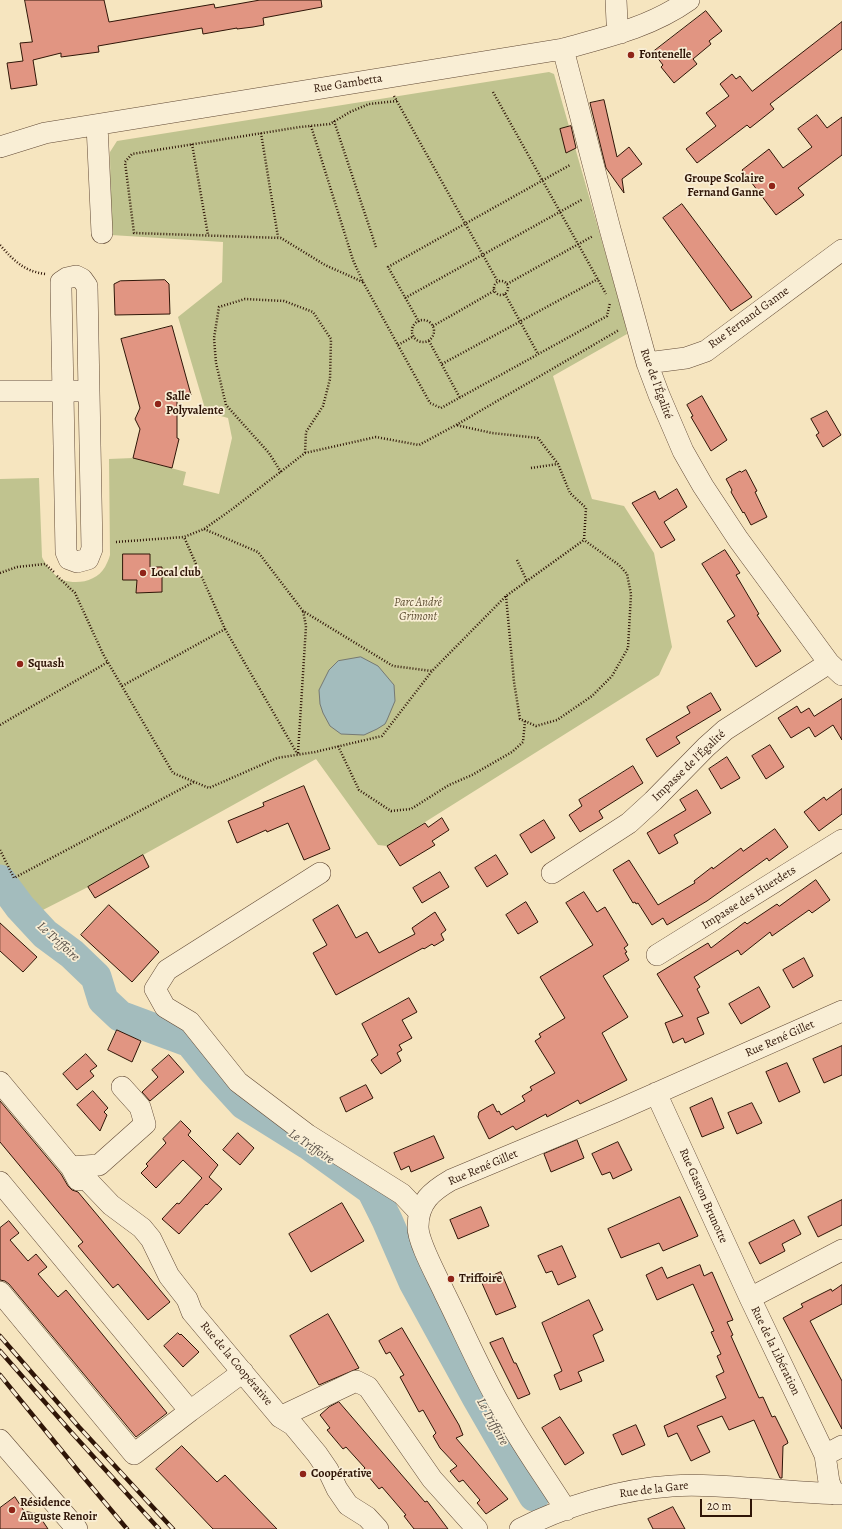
<!DOCTYPE html>
<meta charset="utf-8">
<style>
body{margin:0}
#map{position:relative;width:842px;height:1529px;overflow:hidden;background:#f6e5bf;font-family:Alegreya,serif}
canvas{display:block}
.scale{position:absolute;left:700px;top:1499px;width:52px;height:18px;box-sizing:border-box;border:2px solid #2f1507;border-top:0;padding-left:5px;font-size:12px;line-height:14px;white-space:nowrap;color:#2f1507;-webkit-text-stroke:3px #f9eed5;paint-order:stroke}
</style>
<div id="map">
<canvas width="842" height="1529"></canvas>
<div class="scale">20 m</div>
</div>
<script>
const ctx = document.querySelector('canvas').getContext('2d');
ctx.lineJoin = 'round';
function paint(path, color) { ctx.fillStyle = color; ctx.fill(path, 'evenodd'); }
function stroke(path, color, width, dash) { ctx.strokeStyle = color; ctx.lineWidth = width; ctx.lineCap = dash ? 'butt' : 'round'; ctx.setLineDash(dash || []); ctx.stroke(path); }
function label(font, color, halo, rows, align = 'center') {
  ctx.font = font + ' Alegreya,serif'; ctx.lineWidth = 3.5; ctx.setLineDash([]); ctx.textBaseline = 'middle'; ctx.strokeStyle = halo; ctx.fillStyle = color; for (const [text, x, y, turn = 0] of rows) {
    ctx.save(); ctx.translate(x, y); ctx.rotate((+turn || 0) * Math.PI / 180); ctx.textAlign = isNaN(turn) ? turn : align; if (halo) ctx.strokeText(text, 0, 0); ctx.fillText(text, 0, 0); ctx.restore();
  }
}
paint(new Path2D(`
 M549,72L554,74L625,322L627,334L553,376L592,499L624,506L654,553L672,647L659,675L387,846L378,845L316,759L143,855L88,887L29,917L0,879V479L39,478L42,557C45,564 56,578 63,580C78,585 97,581 105,567C107,563 109,559 110,555L109,459L133,458L186,472L183,485L219,494L232,438L228,418L206,412L178,317L222,282L223,242L111,235L110,152L117,141Z`), '#c0c38f');
const water = new Path2D(`
 M361,657L378,666L394,685L395,701L387,720L385,724L377,729L364,735L341,734L330,726L323,713L320,704L319,690L329,670L338,661Z`);
paint(water, '#a3bcbd');
stroke(water, '#757974', 1);
stroke(new Path2D(`
 M0,880L20,907L45,934L72,954L96,977L103,1000L120,1016L190,1042L212,1069L244,1104L308,1144L372,1190L387,1220L414,1282L477,1397L534,1496`), '#a3bcbd', 31);
const building = new Path2D(`
 M25,0H104L109,22L214,4L215,8L260,0H321L322,7L263,18L264,25L253,27L237,29V28L203,34L202,28L98,46L99,52L61,57V53L33,60L37,85L11,89L7,63L23,61L20,43L32,42Z
 M706,11L722,31L709,41L711,44L693,59L697,64L674,83L661,67L663,65L653,52Z
 M842,22V49L770,104L774,109L750,128L747,125L697,163L686,149L716,126L706,113L729,96L720,84L732,74L736,79L740,76L752,91Z
 M604,100L617,157L629,147L642,164L622,179L624,193L606,168L590,103Z
 M817,115L827,128L842,117V155L798,188L804,195L776,215L742,170L769,149L783,168L812,147L798,129Z
 M571,126L576,148L566,153L560,129Z
 M682,204L752,297L731,311L663,218Z
 M165,280L169,284L170,314L115,315L114,284L120,281Z
 M172,326L191,395L177,399V438L179,439L172,468L133,458L140,429L135,419L140,408L121,339Z
 M702,396L727,440L711,451L691,417L693,416L687,405Z
 M827,411L841,435L823,447L816,435L819,433L811,419Z
 M746,470L757,491L755,492L767,517L751,525L744,512L743,513L731,492L732,490L726,479L740,471L741,472Z
 M677,489L687,507L664,522L675,540L661,548L632,503L655,491L659,499Z
 M725,550L740,573L736,575L759,614L757,615L781,651L756,667L727,621L735,616L702,564Z
 M123,554H150V567H162V592L136,593L137,580H123Z
 M711,693L721,710L676,737L680,743L657,757L646,739L690,713L687,707Z
 M842,699V740L833,725L815,737L809,727L791,738L778,718L797,706L801,713L809,708L814,716Z
 M770,745L784,767L766,779L752,756Z
 M727,757L740,778L721,789L709,769Z
 M633,766L643,783L599,811L603,818L580,832L569,815L582,806L579,800Z
 M304,786L330,849L304,860L288,823L267,832L266,830L237,843L228,821L264,806L263,803Z
 M842,789V814L819,831L804,812L824,797L826,800Z
 M697,790L711,813L674,835L678,843L659,854L647,833L686,810L680,800Z
 M442,818L449,830L432,841L435,845L400,866L387,846L425,823L428,827Z
 M544,820L555,838L531,853L520,835Z
 M775,829L788,847L769,861L767,858L707,901L667,925L663,918L652,925L638,903L636,904L635,902L633,903L613,870L629,860L658,905L695,883L694,881L712,867L713,869L741,848L743,851Z
 M143,855L149,867L95,898L88,887Z
 M496,855L508,874L487,887L475,868Z
 M440,872L449,887L422,903L413,888Z
 M816,880L830,900L812,913L809,910L772,936L770,932L741,955L738,950L694,977L700,987L697,989L709,1013L697,1018L704,1034L685,1043L683,1038L673,1043L665,1023L683,1016L657,974L708,943L711,948L745,922L747,924L777,904L779,906Z
 M584,892L597,912L605,907L628,945L624,948L627,952L625,953L629,960L603,976L628,1017L602,1033L627,1080L580,1104L578,1100L547,1117L546,1114L516,1130L513,1126L489,1139L478,1117L479,1112L493,1104L497,1112L499,1111L501,1115L525,1101L522,1096L532,1090L530,1087L555,1073L535,1041L541,1037L539,1034L565,1018L540,977L593,945L566,903Z
 M526,902L538,922L518,934L506,915Z
 M109,905L159,952L132,982L81,935Z
 M338,905L356,938L367,932L379,953L415,934L412,928L435,912L446,930L441,934L444,940L434,946L432,944L424,949L423,948L336,995L313,953L327,945L313,920Z
 M0,923L37,957L23,972L0,951Z
 M804,958L813,976L793,988L783,970Z
 M759,987L770,1007L741,1024L729,1004Z
 M409,998L417,1012L402,1020L412,1038L399,1045L402,1050L397,1053L401,1061L381,1074L371,1060L378,1055L362,1024Z
 M117,1030L141,1041L132,1062L108,1050Z
 M842,1046V1075L824,1083L813,1059Z
 M86,1054L97,1066L90,1071L94,1076L77,1090L63,1074Z
 M169,1055L184,1072L150,1101L142,1092L158,1077L152,1070Z
 M787,1063L800,1092L779,1102L766,1072Z
 M366,1085L373,1098L346,1112L340,1098Z
 M93,1091L108,1108L104,1112L107,1115L100,1131L77,1105Z
 M712,1098L724,1128L702,1137L690,1108Z
 M0,1101L61,1174L68,1186L72,1190L78,1192L170,1302L148,1320L118,1284L113,1288L78,1246L83,1242L0,1142Z
 M752,1103L762,1123L737,1134L728,1113Z
 M181,1121L191,1131L188,1135L218,1165L209,1177L222,1189L207,1205L206,1204L179,1234L162,1219L177,1203L179,1204L202,1178L183,1160L156,1188L141,1173L148,1166L146,1164L166,1143L163,1139Z
 M238,1133L254,1148L240,1165L223,1150Z
 M434,1136L444,1158L411,1172L409,1166L401,1170L394,1153Z
 M577,1140L584,1158L551,1172L544,1154Z
 M618,1142L632,1170L613,1179L610,1172L602,1175L592,1154Z
 M680,1197L698,1236L663,1251L659,1243L621,1258L608,1229Z
 M842,1200V1225L818,1237L808,1217Z
 M342,1203L364,1241L311,1272L289,1234Z
 M481,1207L489,1226L458,1239L450,1220Z
 M794,1220L801,1234L782,1244L785,1251L760,1264L749,1243Z
 M9,1221L19,1233L10,1240L28,1261L36,1254L47,1267L38,1274L58,1297L66,1290L167,1413L136,1437L9,1284L5,1281L0,1280V1228Z
 M562,1246L576,1277L558,1285L552,1271L546,1273L538,1256Z
 M700,1265L704,1276L712,1272L733,1320L727,1322L733,1335L731,1336L739,1354L759,1398L763,1397L772,1417L775,1416L787,1440L788,1443L783,1446L782,1478H780L754,1420L729,1430L722,1416L697,1426L710,1452L691,1461L677,1433L668,1437L664,1426L726,1398L716,1376L724,1372L717,1356L721,1354L711,1332L714,1331L693,1284L657,1300L646,1275L662,1267L667,1278Z
 M501,1272L516,1307L496,1315L481,1281Z
 M842,1285V1304L810,1321L842,1381V1429L783,1318L803,1307L801,1304L831,1289L832,1291Z
 M589,1300L603,1330L593,1335L604,1361L578,1372L582,1381L560,1390L554,1375L562,1371L542,1323Z
 M328,1314L359,1368L319,1385L290,1336Z
 M402,1328L459,1425L463,1435L456,1438L508,1499L486,1514L477,1503L480,1500L463,1480L459,1482L450,1471L457,1466L440,1448L433,1436L436,1433L423,1410L419,1412L400,1377L404,1375L390,1352L386,1354L379,1341Z
 M178,1333L180,1335L181,1334L199,1352L183,1367L164,1346Z
 M503,1338L514,1363H516L530,1394L518,1399L490,1343Z
 M339,1402L425,1502L427,1501L448,1529H414L404,1516L406,1515L382,1487L379,1489L363,1470L365,1468L346,1447L343,1449L327,1430L330,1428L320,1415L329,1407Z
 M560,1417L584,1453L565,1465L542,1428Z
 M636,1425L645,1445L622,1455L613,1435Z
 M182,1446L217,1482L225,1475L277,1529H213L156,1469Z
 M15,1497L24,1511L38,1514L48,1529H0V1508Z
 M673,1507L685,1529H653L648,1519Z`);
paint(building, '#e19582');
stroke(building, '#2f1507', 1);
const minor = new Path2D(`
 M616,0L617,22L621,33
 M563,49L610,229L647,363L659,395L683,451L703,486L738,539L829,663L842,675
 M97,125L102,233
 M0,147L45,133L563,49C607,37 651,27 689,0
 M76,276L82,279L87,286L92,549L88,559L77,562L69,559L66,552L61,289V282L67,278Z
 M647,363L686,358L706,351L842,250
 M0,391H77
 M320,873L167,970L155,989L165,1007L190,1022L238,1082L308,1135L402,1194L420,1213
 M552,873L629,823L653,801L706,747L725,730L829,663
 M657,955L842,840
 M0,1082L71,1167L78,1180
 M656,1093L750,1298L825,1455L829,1482L834,1494
 M71,1167L90,1183L111,1205L142,1228L151,1239L169,1276L187,1299L192,1312L280,1417L293,1425L317,1454L328,1470L337,1489L348,1505L367,1517L378,1529
 M71,1167L99,1165L145,1124L140,1107L122,1087
 M0,1182L190,1411L243,1372
 M0,1292L134,1454L190,1411
 M750,1298L842,1250
 M280,1417L356,1381L368,1387L432,1479L477,1529
 M0,1440L77,1529
 M825,1455L842,1446
 M566,1510C544,1475 519,1441 500,1405C480,1370 463,1330 445,1294C438,1278 418,1243 418,1227C418,1202 432,1191 451,1180L614,1112L842,1011
 M520,1529C565,1506 621,1489 672,1486C697,1484 722,1486 748,1488C779,1490 811,1493 842,1494`);
stroke(minor, '#614935', 22);
stroke(new Path2D(`
 M493,92L606,294
 M394,96L498,282
 M334,121L376,247
 M311,126L353,260L363,282L430,403L441,408L607,316L610,303
 M261,133L278,237
 M192,144L208,235
 M0,245C14,261 24,271 45,274
 M494 288a7 7 0 1 1 14 0a7 7 0 1 1-14 0Z
 M363,282L325,265L281,238L134,233L125,162L132,154L300,127L330,124L350,112L369,104L397,101
 M507,284L593,236
 M505,294L538,354
 M405,298L583,199
 M412 331a11 11 0 1 1 22 0a11 11 0 1 1-22 0Z
 M419,322L388,267L570,165
 M433,326L494,291
 M429,341L460,398
 M398,345L414,336
 M442,364L598,279
 M531,468L558,464
 M281,472L269,453L226,405L216,363L214,338L219,307L245,299L284,301L313,312L331,339L330,379L323,406L306,432L305,453
 M204,529L258,552L303,611L393,666L432,671
 M116,542L184,537L204,529L231,510L305,453L376,437L419,445L456,425L619,330
 M517,560L527,581
 M0,573L17,567L45,564L54,572
 M57,576L75,593L103,654L173,773L209,788L277,758L315,752L382,736L432,671L506,596L584,540L586,508L570,493L558,464L538,438L492,433L456,425
 M506,596L514,682L520,719L536,726L557,720L592,696L612,676L628,648L631,594L627,574L619,565L584,540
 M225,629L298,755
 M122,686L225,629L184,537
 M0,725L108,662
 M338,746L359,790L391,811L411,809L449,785L472,775L512,752L523,742L525,721
 M298,753L306,626L303,611
 M0,850L14,878L194,782`), '#2f1507', 2.5, [1, 2]);
stroke(minor, '#f9eed5', 21);
const rail = new Path2D(`
 M0,1336L79,1427L173,1529
 M0,1351L72,1433L159,1529
 M0,1375L75,1467L127,1529`);
stroke(rail, '#2f1507', 4.5);
stroke(rail, '#f9eed5', 3, [9]);
for (const [x, y, r, color] of [
 [631,55,4,"#8f2418"],
 [772,186,4,"#8f2418"],
 [158,404,4,"#8f2418"],
 [143,573,4,"#8f2418"],
 [20,664,4,"#8f2418"],
 [451,1279,4,"#8f2418"],
 [303,1474,4,"#8f2418"],
 [12,1510,4,"#8f2418"]
]) { const dot = new Path2D(); dot.arc(x, y, r, 0, 2 * Math.PI); ctx.fillStyle = color; ctx.fill(dot); stroke(dot, '#f9eed5', 1.5); }
label('bold 12px', '#2f1507', '#f9eed5', [
 ["Fontenelle",639,55],
 ["Groupe Scolaire",764,179,"right"],
 ["Fernand Ganne",764,193,"right"],
 ["Salle",166,397],
 ["Polyvalente",166,411],
 ["Local club",151,573],
 ["Squash",28,664],
 ["Triffoire",459,1279],
 ["Coopérative",311,1474],
 ["Résidence",20,1503],
 ["Auguste Renoir",20,1517]
], 'left');
label('12px', '#2f1507', '#f9eed5', [
 ["Rue Gambetta",348,84,-9],
 ["Rue Fernand Ganne",749,318,-36],
 ["Rue de l'Égalité",656,384,70],
 ["Impasse de l'Égalité",689,766,-44],
 ["Impasse des Huerdets",749,898,-32],
 ["Rue René Gillet",780,1039,-24],
 ["Rue René Gillet",483,1168,-23],
 ["Rue Gaston Brunotte",703,1196,66],
 ["Rue de la Libération",775,1351,64],
 ["Rue de la Coopérative",236,1364,50],
 ["Rue de la Gare",654,1490,-7]
]);
label('italic 12px', '#625237', '#f9eed5', [
 ["Parc André",418,603],
 ["Grimont",418,617]
]);
label('italic 13px', '#584f47', '#f9eed5', [
 ["Le Triffoire",58,942,42],
 ["Le Triffoire",311,1147,34],
 ["Le Triffoire",492,1422,61]
]);
</script>
